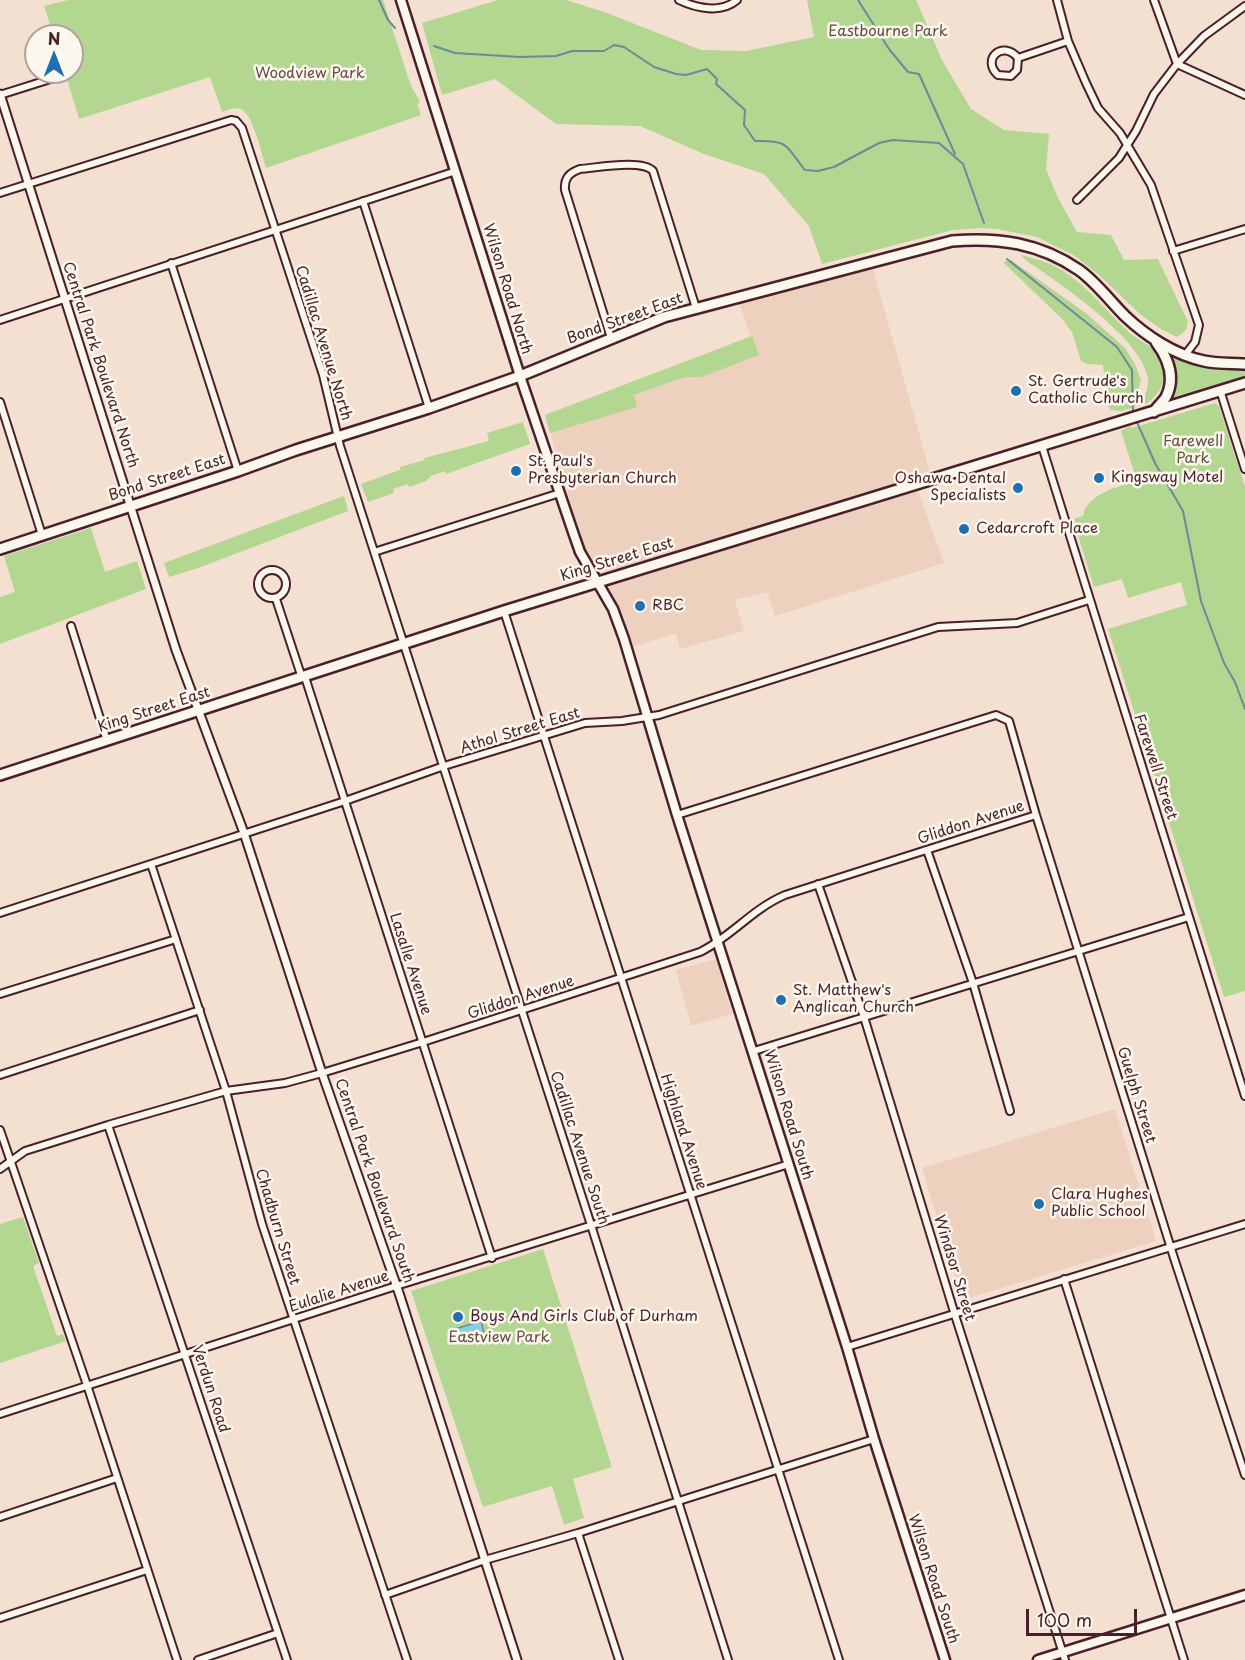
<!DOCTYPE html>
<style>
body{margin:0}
#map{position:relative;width:1245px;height:1660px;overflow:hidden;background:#f3e0d1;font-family:"Playpen Sans",sans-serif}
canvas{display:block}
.north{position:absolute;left:24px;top:24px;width:60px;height:60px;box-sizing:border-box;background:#fbf7ec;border:2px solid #b4a19f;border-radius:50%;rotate:0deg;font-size:16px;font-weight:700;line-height:24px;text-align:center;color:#4a1f2b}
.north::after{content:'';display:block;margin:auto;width:21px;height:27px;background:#1f6fb2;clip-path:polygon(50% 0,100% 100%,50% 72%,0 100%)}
.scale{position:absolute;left:1026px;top:1609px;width:111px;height:27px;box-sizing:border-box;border:3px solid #4a1f2b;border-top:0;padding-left:8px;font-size:18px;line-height:21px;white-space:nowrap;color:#4a1f2b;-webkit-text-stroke:4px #fbf7ec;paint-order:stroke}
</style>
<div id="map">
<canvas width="1245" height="1660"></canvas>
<div class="north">N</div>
<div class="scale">100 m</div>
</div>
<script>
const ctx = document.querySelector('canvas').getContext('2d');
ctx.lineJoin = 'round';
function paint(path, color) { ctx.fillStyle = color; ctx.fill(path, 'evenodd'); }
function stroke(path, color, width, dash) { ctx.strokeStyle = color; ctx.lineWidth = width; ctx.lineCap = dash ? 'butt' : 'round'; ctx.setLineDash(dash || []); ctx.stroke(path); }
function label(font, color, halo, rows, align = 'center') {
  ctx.font = font + ' "Playpen Sans",sans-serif'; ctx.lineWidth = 5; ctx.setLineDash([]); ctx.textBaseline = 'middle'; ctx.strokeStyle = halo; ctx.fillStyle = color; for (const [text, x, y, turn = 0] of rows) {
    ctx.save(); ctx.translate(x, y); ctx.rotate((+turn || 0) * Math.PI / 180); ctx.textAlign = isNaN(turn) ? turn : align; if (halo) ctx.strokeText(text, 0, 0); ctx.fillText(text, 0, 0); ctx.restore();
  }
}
paint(new Path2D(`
 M872,266L929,469L917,488L944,563L775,616L767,592L735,600L744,631L680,649L676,633L633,647L624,625L585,554L545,415L752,340L739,303Z
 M716,959L732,1014L691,1026L676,970Z
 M1115,1109L1156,1241L962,1300L922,1168Z`), '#edd0be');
paint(new Path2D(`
 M68,0H383L411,86L420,102L417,104L421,115L266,168C262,155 253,114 241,109C234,107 228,110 222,112L210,77L79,119L65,72H72V36H54L44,6Z
 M498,0H566L607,13L701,50L746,51L814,37L807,0H916L942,60L971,109L1004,130L1049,134L1046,169L1057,196L1077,232L1111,235L1124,260L1158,259L1188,322L1186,330L1177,337L1161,329L1141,315L1099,275L1075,256L1037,237L997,229L979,228L953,230L822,264L809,226L764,174L704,154L640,126L556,124L495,79L442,95L422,23Z
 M1021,255C1031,258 1042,260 1052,265C1084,280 1105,311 1131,334C1140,341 1154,346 1160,356C1172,375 1160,397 1142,406C1144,397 1149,388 1148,379C1143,339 1059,283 1027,261Z
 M1011,260L1087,314L1125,348L1135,364L1141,380L1135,407L1121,411L1111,410L1107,405L1103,365L1088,364L1081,361L1072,332L1062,319L1003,262Z
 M752,336L759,355L701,377H684L634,395L637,407L550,433L545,415Z
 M1169,353C1194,363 1218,369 1245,369V378L1171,398L1170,396C1175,382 1180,365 1169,353Z
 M1215,403L1219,406L1245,487V991L1224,997L1108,629L1187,605L1181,582L1128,598L1122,579L1094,587L1073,519L1083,516C1086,494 1120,486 1137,481L1121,431L1130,426L1132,428Z
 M523,422L530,444L446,474L445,471L431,476L426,481L409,487L408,484L393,489L394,493L368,502L361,484L400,470V467L425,460L424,458L489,441L487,433Z
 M344,496L348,511L198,568L169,577L164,563Z
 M91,528L105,572L137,561L146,589L0,644V597L15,592L4,556Z
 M23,1217L39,1263L33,1266L57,1336L63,1334L66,1341L0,1363V1224Z
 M543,1249L612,1467L573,1479L584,1518L564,1525L552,1486L483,1507L411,1291Z`), '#b3d690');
const water = new Path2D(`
 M481,1321L484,1333L456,1341L452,1330Z`);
paint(water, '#85d0e4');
stroke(water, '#6d899a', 1.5);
stroke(new Path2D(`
 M379,0L388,20L395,28
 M858,0L889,49L908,72L919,74L955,154
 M434,46L455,53L520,57L556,56L572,51H604L614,45L624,47L654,67L676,74L686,75L707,69L717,79L716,84L745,110L744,125L755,141C789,140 785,145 805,170L818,171L834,167L879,143L893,140L939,143L963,164L984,223
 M1007,259L1117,347L1132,370L1133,415
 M1136,420L1155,463L1183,511L1201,601L1224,663L1235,682L1245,709`), '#6d899a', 2);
const minor = new Path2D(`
 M679,0C696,8 721,14 737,0
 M1057,0L1068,41L1086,83L1098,108L1120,133L1151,185L1199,325L1195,342L1185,355
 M1154,0L1177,64
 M1018,58L1017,70L1011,76L998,75C981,60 1002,39 1018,58L1068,41
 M1177,64L1245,95
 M0,95L60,76
 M0,193L231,120L236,121L242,128L323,375L340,446L591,1225L728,1660
 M1077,200L1119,158L1136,131L1154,94L1177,64L1204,36L1245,6
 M363,201L429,408
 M1173,251L1245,229
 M171,263L238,471
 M0,320L456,171
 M611,338L565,190C564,178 569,173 580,169C596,168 642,159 653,171L696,308
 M1220,390L1245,469
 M0,402L42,535
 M1042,446L1245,1096
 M374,552L560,493
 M258 584a14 14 0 1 1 28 0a14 14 0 1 1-28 0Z
 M276,599L302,678
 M504,611L839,1660
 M71,626L107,741
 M305,677L492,1258
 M677,815L996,715L1009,721L1036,815L1174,1258L1245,1475
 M927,850L973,983L1010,1111
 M151,864L226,1091L262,1224L407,1660
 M818,884L864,1017L955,1315L1065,1660
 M0,913L345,801L444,766L585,723L622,721L659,715L938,627L1017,623L1089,600
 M0,994L176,939
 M754,1051L1189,917
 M0,1075L200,1010
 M108,1125L287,1660
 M0,1130L87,1385L177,1660
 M0,1169L25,1151L108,1125L226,1091L285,1083L322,1073L423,1042L700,952C731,937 752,909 785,895L1036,815
 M1064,1279L1184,1660
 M847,1347L1245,1224
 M0,1414L396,1286L789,1164
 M0,1517L117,1478
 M578,1533L619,1660
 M385,1595L485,1560L578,1533L874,1439
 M0,1618L147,1570
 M198,1660L278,1633`);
const tertiary = new Path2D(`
 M0,94L176,650L244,833L322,1073L399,1293L517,1660`);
const secondary = new Path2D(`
 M401,0L520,376L574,535L580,552L613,609L624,639L677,815L847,1347L874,1439L945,1660
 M1038,1660L1245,1595`);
const primary = new Path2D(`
 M1154,412C1157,407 1163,402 1166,397C1176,377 1168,358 1156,342
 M0,549L238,471L296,450L429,408L520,376L664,317L952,241C998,237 1040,243 1079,270C1096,282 1110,301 1125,316C1146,336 1175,355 1204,361C1217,364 1231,363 1245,364
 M0,775L504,611L1245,383`);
stroke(minor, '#4a1f2b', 10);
stroke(tertiary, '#4a1f2b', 11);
stroke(secondary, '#4a1f2b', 13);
stroke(primary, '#4a1f2b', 14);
stroke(minor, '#fbf7ec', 6);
stroke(tertiary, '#fbf7ec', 7);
stroke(secondary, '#fbf7ec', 8);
stroke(primary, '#fbf7ec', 9);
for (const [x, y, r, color] of [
 [1016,391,6,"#1f6fb2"],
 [516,471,6,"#1f6fb2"],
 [1099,478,6,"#1f6fb2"],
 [1018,488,6,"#1f6fb2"],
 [964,529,6,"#1f6fb2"],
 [640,606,6,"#1f6fb2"],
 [781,1000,6,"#1f6fb2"],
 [1039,1204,6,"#1f6fb2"],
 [458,1317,6,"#1f6fb2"]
]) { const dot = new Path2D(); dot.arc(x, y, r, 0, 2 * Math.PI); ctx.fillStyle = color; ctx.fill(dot); stroke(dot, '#fbf7ec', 2); }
label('15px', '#644d44', '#fbf7ec', [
 ["Eastbourne Park",888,32],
 ["Woodview Park",310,74],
 ["Farewell",1193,442],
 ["Park",1193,459],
 ["Eastview Park",499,1338]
]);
label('15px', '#4a1f2b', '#fbf7ec', [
 ["Wilson Road North",507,289,73],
 ["Bond Street East",625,319,-20],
 ["Cadillac Avenue North",323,343,73],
 ["Central Park Boulevard North",100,365,72],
 ["Bond Street East",167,478,-18],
 ["King Street East",617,560,-17],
 ["King Street East",154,710,-18],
 ["Athol Street East",520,731,-17],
 ["Farewell Street",1155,767,72],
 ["Gliddon Avenue",971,823,-18],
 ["Lasalle Avenue",410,964,72],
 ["Gliddon Avenue",521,998,-18],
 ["Guelph Street",1136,1095,73],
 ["Wilson Road South",788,1115,73],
 ["Highland Avenue",683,1132,72],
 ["Cadillac Avenue South",579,1148,72],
 ["Central Park Boulevard South",374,1181,71],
 ["Chadburn Street",277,1227,73],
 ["Windsor Street",954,1268,73],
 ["Eulalie Avenue",339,1292,-18],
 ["Verdun Road",210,1389,72],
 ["Wilson Road South",933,1579,72]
]);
label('15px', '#4a1f2b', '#fbf7ec', [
 ["St. Gertrude's",1028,382],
 ["Catholic Church",1028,399],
 ["St. Paul's",528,462],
 ["Presbyterian Church",528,479],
 ["Kingsway Motel",1111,478],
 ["Oshawa Dental",1006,479,"right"],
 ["Specialists",1006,496,"right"],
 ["Cedarcroft Place",976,529],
 ["RBC",652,606],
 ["St. Matthew's",793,991],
 ["Anglican Church",793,1008],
 ["Clara Hughes",1051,1195],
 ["Public School",1051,1212],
 ["Boys And Girls Club of Durham",470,1317]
], 'left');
</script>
